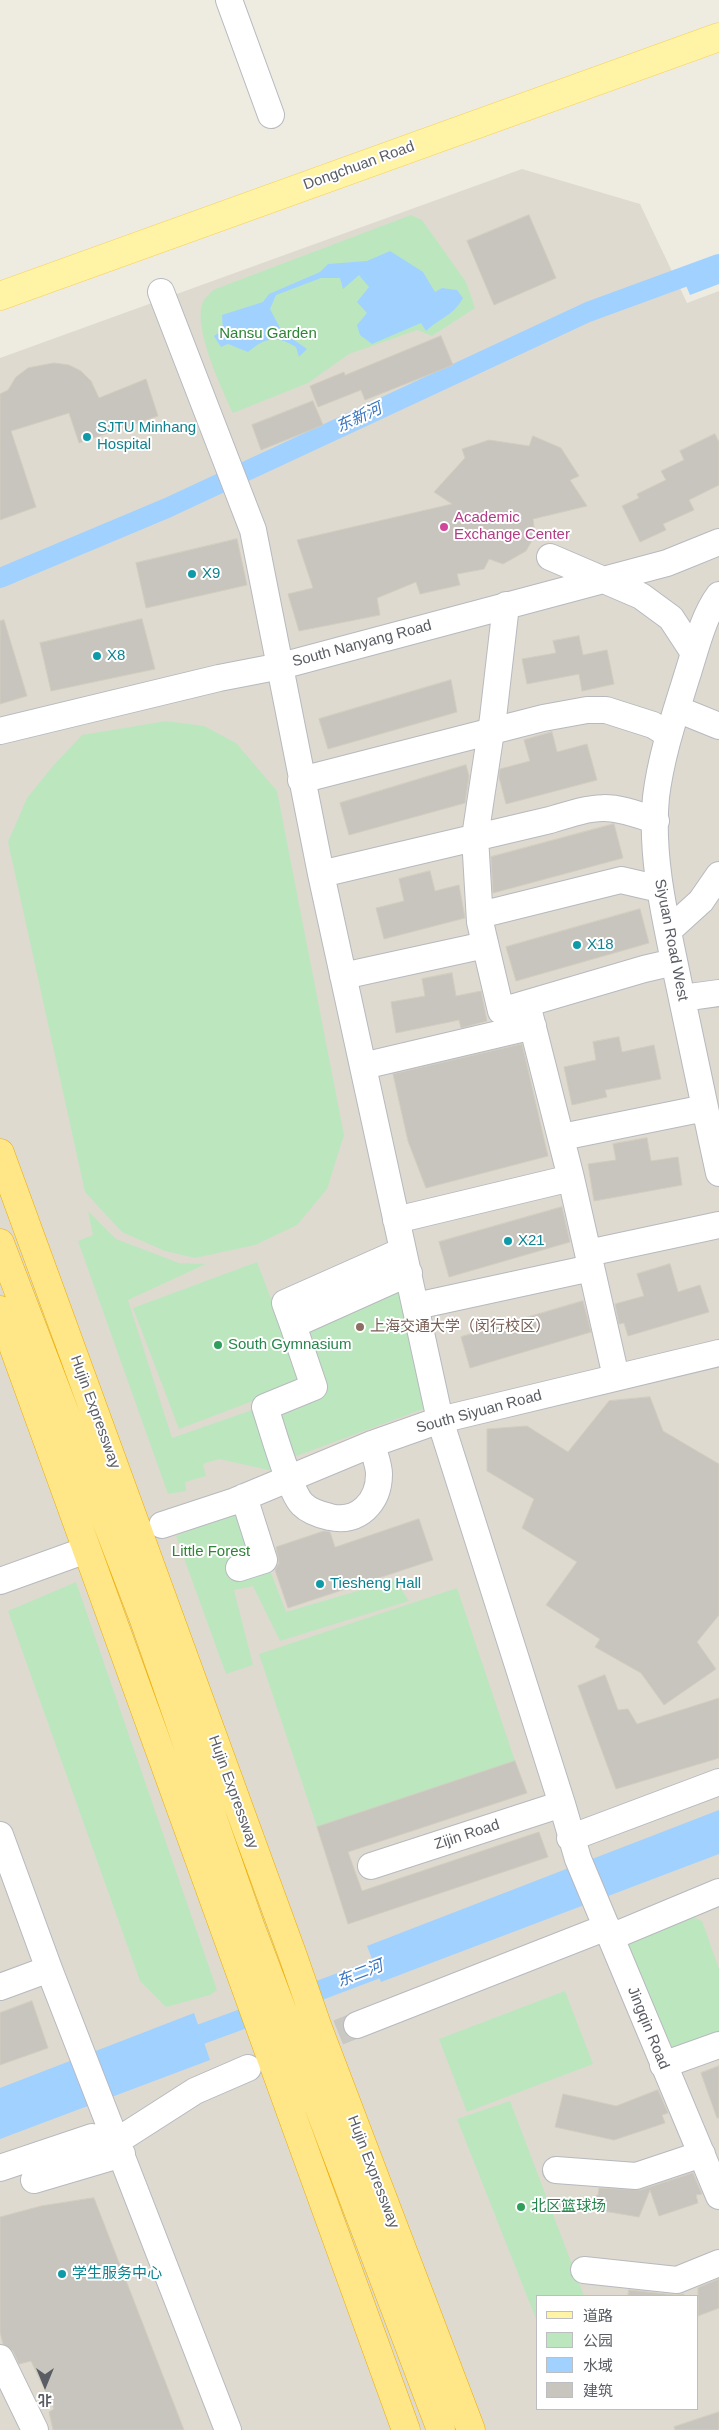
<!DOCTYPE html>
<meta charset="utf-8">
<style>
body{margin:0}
#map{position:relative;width:719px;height:2430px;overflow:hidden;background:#eeebe1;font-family:Helvetica,"Noto Sans SC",sans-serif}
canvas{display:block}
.legend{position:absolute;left:536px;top:2295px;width:162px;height:115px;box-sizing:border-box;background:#fff;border:1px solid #bdbec1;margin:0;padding:6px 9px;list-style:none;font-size:15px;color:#5a5d63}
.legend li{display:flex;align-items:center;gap:10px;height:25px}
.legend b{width:25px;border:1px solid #bdbec1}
.north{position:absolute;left:20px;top:2360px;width:50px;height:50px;-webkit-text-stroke:4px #fff;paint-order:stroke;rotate:180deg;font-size:14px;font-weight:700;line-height:20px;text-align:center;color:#5a5d63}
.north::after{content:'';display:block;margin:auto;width:18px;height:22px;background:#5a5d63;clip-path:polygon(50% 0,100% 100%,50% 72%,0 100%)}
</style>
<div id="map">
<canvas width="719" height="2430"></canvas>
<ul class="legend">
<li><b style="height:6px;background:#fff4a5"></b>道路</li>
<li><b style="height:14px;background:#bce7be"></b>公园</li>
<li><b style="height:14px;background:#a0d1ff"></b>水域</li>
<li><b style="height:14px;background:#c8c5be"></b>建筑</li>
</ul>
<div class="north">北</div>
</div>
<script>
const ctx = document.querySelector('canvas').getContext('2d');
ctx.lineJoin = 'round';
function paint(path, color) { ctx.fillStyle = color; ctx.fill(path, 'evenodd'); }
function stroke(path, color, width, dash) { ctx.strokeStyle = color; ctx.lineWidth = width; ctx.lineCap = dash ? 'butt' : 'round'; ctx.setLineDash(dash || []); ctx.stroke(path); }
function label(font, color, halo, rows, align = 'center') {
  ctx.font = font + ' Helvetica,"Noto Sans SC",sans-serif'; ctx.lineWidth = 4; ctx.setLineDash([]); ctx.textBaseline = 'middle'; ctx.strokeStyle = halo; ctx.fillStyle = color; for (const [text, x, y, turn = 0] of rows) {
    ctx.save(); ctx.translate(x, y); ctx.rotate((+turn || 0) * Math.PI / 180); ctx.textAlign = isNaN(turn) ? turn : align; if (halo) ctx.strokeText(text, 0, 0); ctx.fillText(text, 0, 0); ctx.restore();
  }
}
paint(new Path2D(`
 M522,169L640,204L687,303L719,291V2430H0V358ZM538,2296H698V2409H538Z`), '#dedad0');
paint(new Path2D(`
 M411,215L422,220L466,282L475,308L432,336L417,330L349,354L308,383L233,413C222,390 192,326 203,302C204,298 210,294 213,290Z
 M166,721L204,726L236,743L277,791L344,1135L327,1189L297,1225L255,1245L195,1258L165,1251L122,1232L85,1192L8,842L27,798L53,766L82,735Z
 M88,1211L116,1239L179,1263L206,1264L128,1300L172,1438L255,1409L273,1471L219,1459L203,1464L206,1476L185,1482L186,1491L168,1494L78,1241L93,1235Z
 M257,1262L303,1382L179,1429L133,1308Z
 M400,1290L426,1408L291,1458L276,1411L320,1393L304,1332Z
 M240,1510L268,1565L286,1612L395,1580L409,1601L280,1641L253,1586L234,1590L253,1665L226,1674L176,1536Z
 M76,1582L217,1990L210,1995L166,2007L140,1981L8,1611Z
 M457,1588L515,1761L317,1827L259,1654Z
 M685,1914L702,1921L719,1969V2039L668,2060L620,1939Z
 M565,1991L593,2064L467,2112L439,2039Z
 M510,2101L584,2296H538V2324L457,2119Z`), '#bce7be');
paint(new Path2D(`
 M390,251L423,272L435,292L442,288L457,290L463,298C453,316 441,317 426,331L421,323L372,344L360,335L357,325L367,313L357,302L369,287L359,275L343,289L340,278H321L276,295L270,309L282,332L307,349L299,357L296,347C277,335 264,338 248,352L228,344L221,347L214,336L223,330L222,315L263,302L269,294L320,272L328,264L367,261Z
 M719,255V284L690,295L680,271Z
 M719,1810V1854L381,1982L367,1946Z
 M194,2013L210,2060L0,2139V2088Z`), '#a0d1ff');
stroke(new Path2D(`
 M0,578L167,508L588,312L719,264
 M294,2000L400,1960
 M177,2043L267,2010`), '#a0d1ff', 20);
const building = new Path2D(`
 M529,215L556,278L494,305L467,241Z
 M441,336L453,365L365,400L361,390L318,407L310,386L344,372L345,375Z
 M54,363L69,365L81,371L91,381L99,398L146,379L158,416L79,443L69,413L11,431L36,507L0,520V394L8,390L16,377L28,368Z
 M313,401L323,425L261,450L252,425Z
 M715,434L719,442V485L689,500L694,510L663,524L666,530L640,542L622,506L639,498L637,494L666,480L661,471L684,460L680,451Z
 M533,436L561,448L579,476L570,480L587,506L533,519L535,535L526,551L503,564L489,559L484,569L457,574L460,585L420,594L416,582L377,598L380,615L299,631L288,594L313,588L297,540L452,504L434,492L465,458L462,449L489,440L529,446Z
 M237,539L247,585L146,608L136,563Z
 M142,619L155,669L51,691L40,643Z
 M4,620L27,696L0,704V621Z
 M579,636L583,655L607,650L614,684L582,691L579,674L527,684L522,659L556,653L553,641Z
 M451,680L457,712L328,749L319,719Z
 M552,732L557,752L587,744L597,780L506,804L499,777L500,769L530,761L524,740Z
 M466,765L469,776L465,803L349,835L340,803Z
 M614,824L623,858L493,893L491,857Z
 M430,871L435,891L459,885L465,918L384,939L376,908L404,901L399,879Z
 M640,909L649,943L516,981L506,947Z
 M452,973L456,996L481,991L487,1021L461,1028L459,1020L396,1033L391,1002L425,996L422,979Z
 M619,1037L622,1052L654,1045L661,1079L605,1090L607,1097L572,1105L564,1067L596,1060L593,1042Z
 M522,1044L548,1156L426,1188L408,1141L393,1074Z
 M647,1138L651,1161L678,1157L682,1185L594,1201L588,1164L616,1160L613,1144Z
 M562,1207L570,1242L449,1277L439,1242Z
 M670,1264L678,1292L700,1285L709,1312L628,1336L624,1323L619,1324L615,1304L644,1296L637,1274Z
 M583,1301L591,1332L470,1368L461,1337Z
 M650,1397L663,1431L719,1464V1615L697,1642L716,1669L664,1705L641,1673L595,1647L600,1639L546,1605L577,1562L522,1528L534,1499L487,1471V1429L527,1426L568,1452L609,1401Z
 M419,1519L433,1560L288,1608L275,1570L279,1563L276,1547L324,1531L330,1532L335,1547Z
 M605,1675L618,1710L628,1709L637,1724L719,1698V1758L616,1789L578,1686Z
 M515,1761L527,1793L348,1852L362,1891L539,1832L548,1857L348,1924L317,1827Z
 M32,2001L48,2048L0,2065V2013Z
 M719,2066V2118H717L701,2073Z
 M658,2090L668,2113L662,2115L665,2123L614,2140L555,2127L563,2094L616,2106Z
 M693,2173L702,2194L696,2195L698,2203L659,2216L650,2190L639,2217L574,2206L598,2195L599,2188L640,2190Z
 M94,2198L184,2430H53L49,2412L54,2409L31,2361L19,2364L13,2351L3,2344L0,2332V2217L41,2206Z
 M719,2279V2308L698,2316V2288Z
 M629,2290L675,2295L684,2294L683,2296H628Z
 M719,2412V2430H675L674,2427Z`);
paint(building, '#c8c5be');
stroke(building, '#d2cdbf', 1);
stroke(new Path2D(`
 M302,2047L357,2025`), '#c9c8c2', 26, [26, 13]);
const minor = new Path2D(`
 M229,0L271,115
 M161,292L253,530L321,874L440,1420L562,1804L578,1859L719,2196
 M550,557L641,596L671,618L694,653
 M719,595C702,618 695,652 686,679C674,718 661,756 656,797C650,858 666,921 678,980C692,1045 705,1109 719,1173
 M506,605L493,718L475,837L480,922L501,1011L644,969L674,962
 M677,709L719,726
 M0,731L219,678L281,666L667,563L719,542
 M301,780L543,718L587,710H606L653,725L669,735
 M321,874L550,820C598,805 608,803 656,821
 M480,915L621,880L660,889
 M668,931L701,901L719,875
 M343,976L485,945
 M682,998L719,993
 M527,1004L571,1178L616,1377
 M363,1066L533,1026
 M562,1137L705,1108
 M396,1220L571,1178
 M402,1251L285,1303L293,1325L409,1273
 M588,1253L719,1225
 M416,1306L591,1268
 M293,1325L314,1387L265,1407C272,1428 289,1490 302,1504C309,1511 321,1515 330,1517C358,1524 379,1502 379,1474C379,1465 374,1453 372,1444
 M162,1525L235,1501L372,1444L440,1420L719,1353
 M239,1568L264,1560L244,1497
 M0,1581L78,1553
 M0,1835L49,1969L0,1987
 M570,1838L719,1782
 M371,1866L562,1804
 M611,1937L719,1892
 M49,1969L228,2430
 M357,2025L607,1927
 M663,2065L719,2045
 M0,2168L92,2137L117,2141L195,2091L248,2068
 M556,2170L636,2176L702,2154
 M34,2180L122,2154
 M584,2270L677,2280L719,2263
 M0,2358L35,2430`);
const major = new Path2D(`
 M0,296L719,37`);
const highway = new Path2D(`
 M0,1153L293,1956L318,2028L471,2430
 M0,1243L143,1617L251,1928L441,2430
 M0,1310L406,2430`);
stroke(minor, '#b7b9bf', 28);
stroke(major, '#f8d04f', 29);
stroke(highway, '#efae00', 29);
stroke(minor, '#fff', 26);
stroke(major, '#fff4a5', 28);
stroke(highway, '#ffe687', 28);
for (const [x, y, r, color] of [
 [87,437,5,"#0f9aa8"],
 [444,527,5,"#d1479c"],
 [192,574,5,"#0f9aa8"],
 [97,656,5,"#0f9aa8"],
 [577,945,5,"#0f9aa8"],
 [508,1241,5,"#0f9aa8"],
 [360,1327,5,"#8d6e63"],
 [218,1345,5,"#2e9e5b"],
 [320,1584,5,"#0f9aa8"],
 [521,2207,5,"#2e9e5b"],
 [62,2274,5,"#0f9aa8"]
]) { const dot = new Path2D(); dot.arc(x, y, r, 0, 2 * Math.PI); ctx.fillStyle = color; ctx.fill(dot); stroke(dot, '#fff', 2); }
label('15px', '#5a5d63', '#fff', [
 ["Dongchuan Road",359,166,-20],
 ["South Nanyang Road",362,644,-15],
 ["Siyuan Road West",671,940,79],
 ["Hujin Expressway",95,1412,70],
 ["South Siyuan Road",479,1412,-15],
 ["Hujin Expressway",233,1792,70],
 ["Zijin Road",467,1835,-18],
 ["Jingqin Road",648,2028,68],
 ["Hujin Expressway",373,2172,69]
]);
label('15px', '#2f8437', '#fff', [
 ["Nansu Garden",268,334],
 ["Little Forest",211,1552]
]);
label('15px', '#0d838f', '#fff', [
 ["SJTU Minhang",97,428],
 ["Hospital",97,445],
 ["X9",202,574],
 ["X8",107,656],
 ["X18",587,945],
 ["X21",518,1241],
 ["Tiesheng Hall",330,1584],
 ["学生服务中心",72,2274]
], 'left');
label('15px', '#b23c85', '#fff', [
 ["Academic",454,518],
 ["Exchange Center",454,535]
], 'left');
label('15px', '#785e54', '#fff', [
 ["上海交通大学（闵行校区）",370,1327]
], 'left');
label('15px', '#27864d', '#fff', [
 ["South Gymnasium",228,1345],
 ["北区篮球场",531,2207]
], 'left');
label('italic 16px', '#3a75bf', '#fff', [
 ["东新河",359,418,-25],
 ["东二河",360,1974,-21]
]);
</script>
